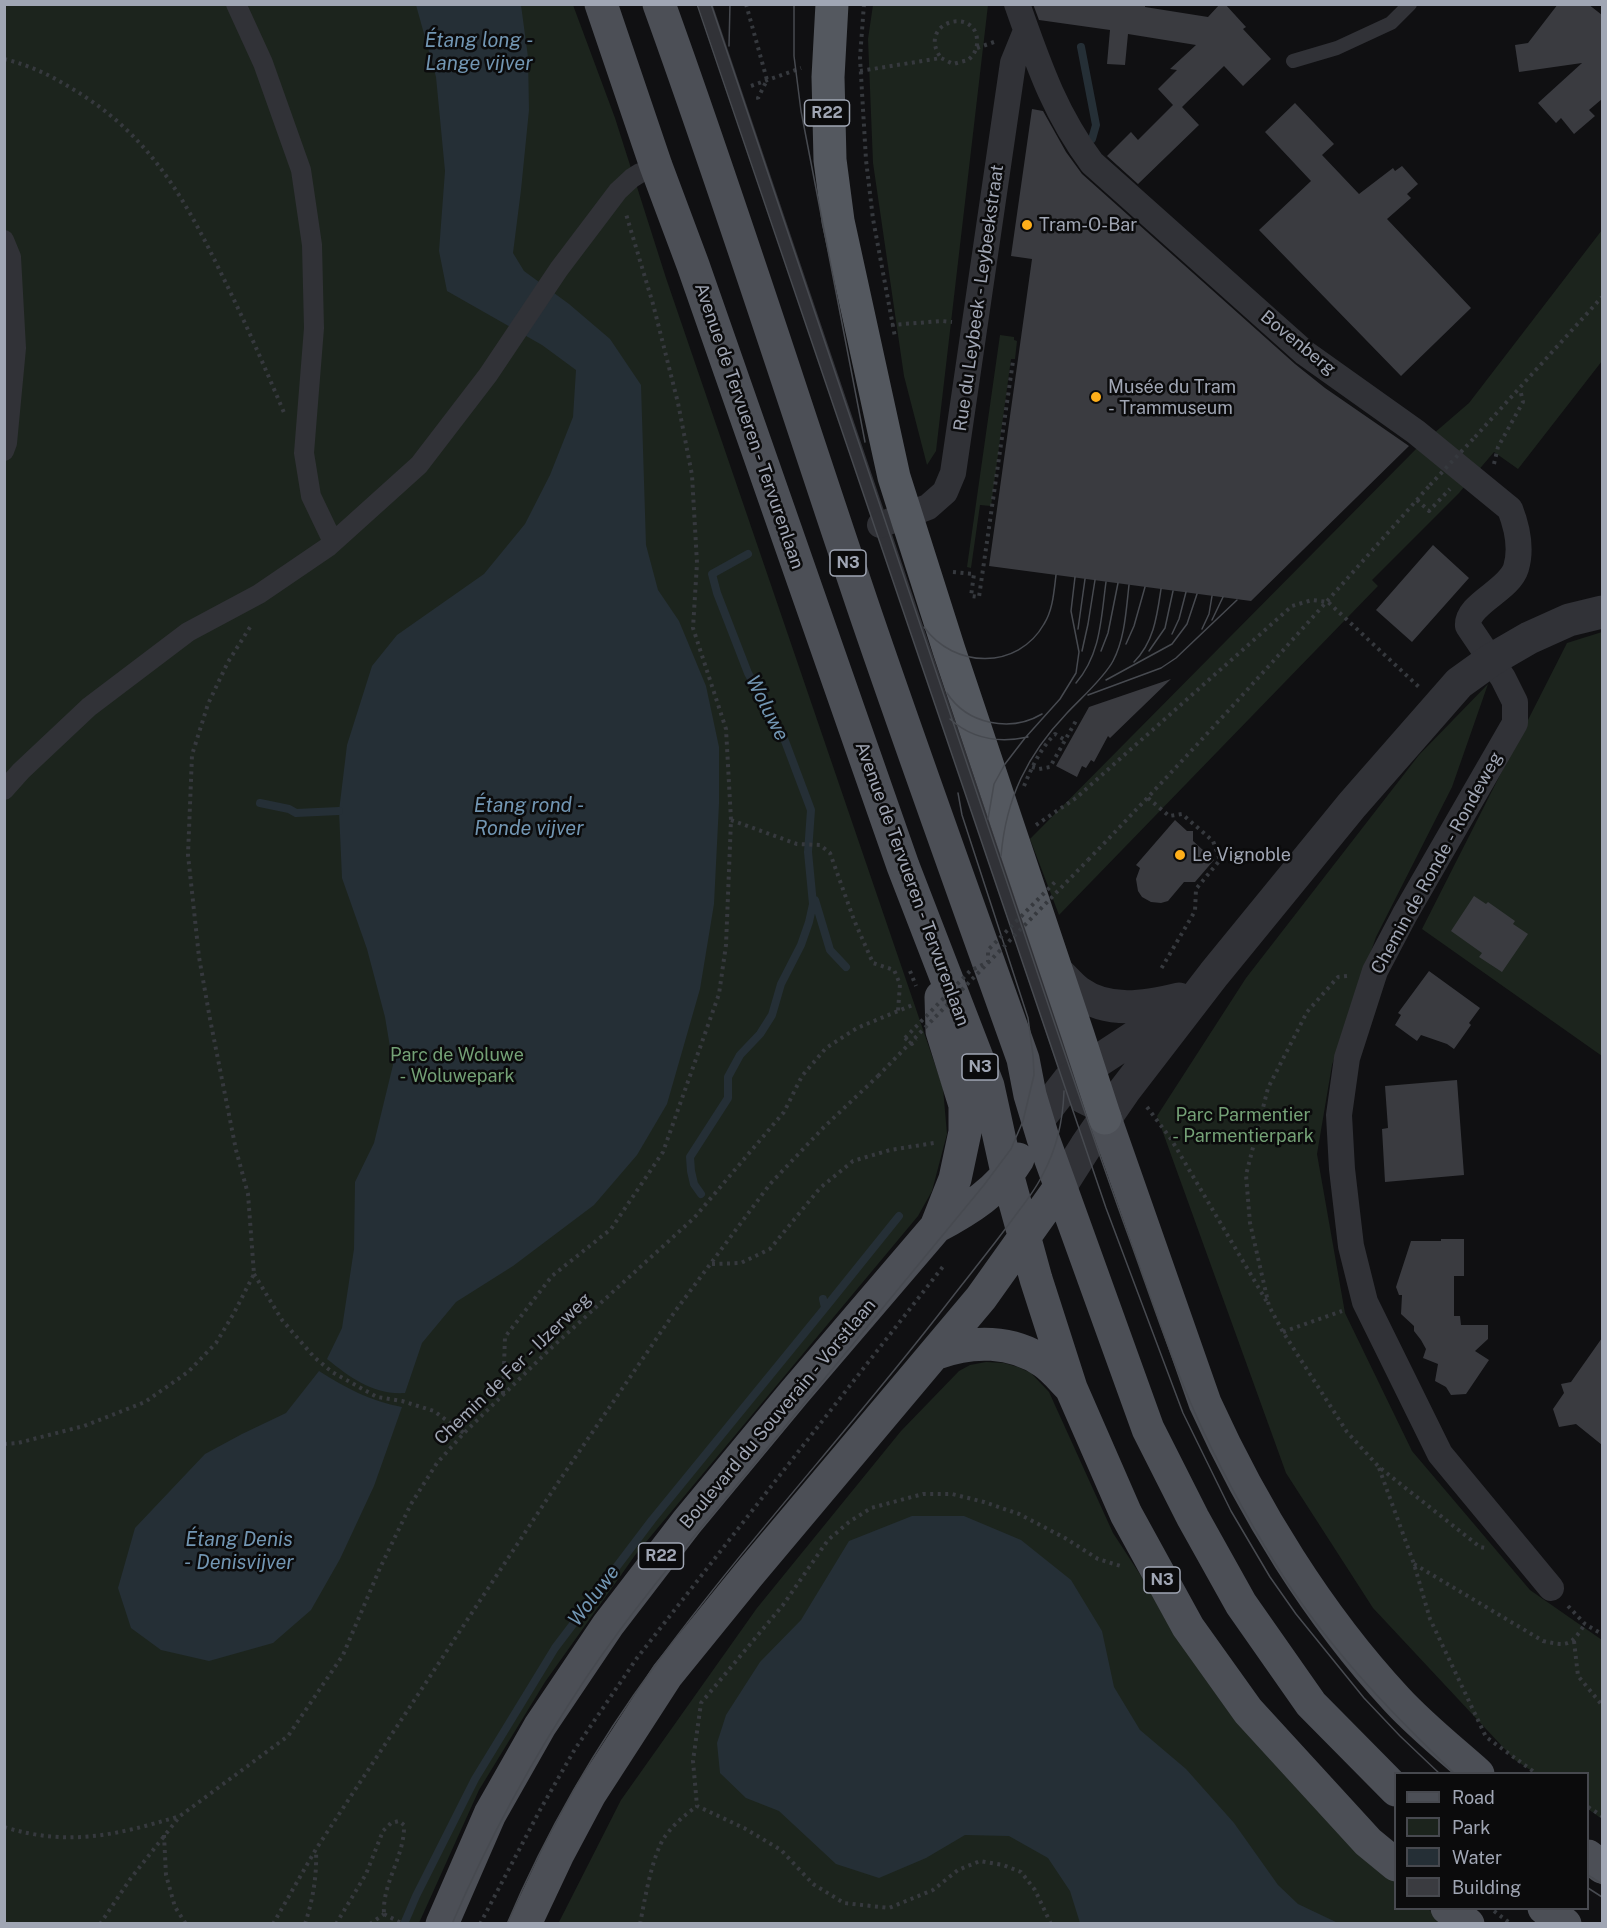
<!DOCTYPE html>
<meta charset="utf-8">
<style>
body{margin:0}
#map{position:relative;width:1607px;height:1928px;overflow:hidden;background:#101012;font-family:"Public Sans",sans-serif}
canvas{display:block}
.frame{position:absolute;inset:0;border:6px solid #a0a6b4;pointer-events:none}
.legend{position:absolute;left:1394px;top:1772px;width:195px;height:138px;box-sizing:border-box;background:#0b0b0c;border:2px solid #47494f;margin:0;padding:8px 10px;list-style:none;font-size:18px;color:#a0a6b4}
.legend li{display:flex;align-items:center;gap:12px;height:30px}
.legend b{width:30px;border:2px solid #47494f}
</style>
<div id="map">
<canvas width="1607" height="1928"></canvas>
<div class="frame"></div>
<ul class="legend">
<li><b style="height:8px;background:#4c4f56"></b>Road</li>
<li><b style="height:16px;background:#1c241d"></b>Park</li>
<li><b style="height:16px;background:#252f36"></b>Water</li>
<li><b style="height:16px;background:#3a3b40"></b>Building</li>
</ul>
</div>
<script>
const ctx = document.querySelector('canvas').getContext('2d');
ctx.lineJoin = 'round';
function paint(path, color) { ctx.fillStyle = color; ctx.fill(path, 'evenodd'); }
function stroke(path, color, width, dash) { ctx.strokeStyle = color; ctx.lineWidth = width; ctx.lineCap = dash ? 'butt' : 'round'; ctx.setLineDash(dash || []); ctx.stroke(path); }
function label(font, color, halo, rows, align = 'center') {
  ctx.font = font + ' "Public Sans",sans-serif'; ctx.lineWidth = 5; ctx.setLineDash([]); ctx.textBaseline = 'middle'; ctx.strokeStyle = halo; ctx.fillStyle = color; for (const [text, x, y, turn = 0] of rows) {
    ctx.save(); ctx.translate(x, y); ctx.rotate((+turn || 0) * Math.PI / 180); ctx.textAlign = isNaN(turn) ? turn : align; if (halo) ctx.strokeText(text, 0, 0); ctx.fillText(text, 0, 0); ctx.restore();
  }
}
paint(new Path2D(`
 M5,5H573L615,118L666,278L943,1088L947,1134L932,1191L918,1216L636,1554L545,1682L479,1790L419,1923L5,1924Z
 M873,5H988L936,451L927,465L904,376L873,163L868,39Z
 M1602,230V361L1518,469L1494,452L1459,493L1372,580L1378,586L1059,915L1030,839L1418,447L1469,403Z
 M1000,335L1014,337V340L1017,341L1015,359H1011L991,506L980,505L971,568L967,567Z
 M1602,632V1056L1422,929L1567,643Z
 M1488,684L1452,787L1376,937L1332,1065L1317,1154L1345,1313L1412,1451L1530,1590L1602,1640V1819L1588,1809V1774L1535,1773L1515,1760L1373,1608L1286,1473L1157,1116L1246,978L1419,755Z
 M986,1362L1004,1363L1018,1367L1031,1373L1049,1392L1113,1533L1192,1654L1395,1881L1396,1908L1428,1909L1445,1923L558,1924L621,1800L757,1608L901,1431L959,1371L970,1365Z`), '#1c241d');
paint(new Path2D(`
 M416,5H521L528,57L529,110L521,190L513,253L524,271L569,304L610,339L641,385L646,545L658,590L679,621L706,686L719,747V804L714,904L700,989L667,1104L637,1155L594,1205L513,1266L456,1302L422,1343L405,1393C373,1395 351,1378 327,1359L342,1328L354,1249L355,1182L374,1143L393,1065L385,1017L367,949L342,878L339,811L347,745L372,666L397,635L484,574L525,524L550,475L573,417L576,370L542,345L447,291L439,251L445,171L436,77Z
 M319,1371C346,1388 370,1401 402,1407L374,1486L340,1559L311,1610L273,1643L209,1661L161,1650L131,1628L118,1588L135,1528L205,1454L242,1434L286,1413Z
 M912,1516H964L1021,1540L1071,1580L1102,1631L1114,1687L1140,1730L1186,1769L1234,1823L1278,1885L1298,1904L1338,1923H1080L1070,1891L1048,1858L1009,1836L965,1835L926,1858L879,1878L836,1864L779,1811L746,1798L720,1773L717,1743L726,1715L760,1662L801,1620L849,1541Z`), '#252f36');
stroke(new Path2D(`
 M1081,47L1096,125L1092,139
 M260,803L289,809L296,813L339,811
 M815,900L830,950L846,967
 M701,1194L694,1184L691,1171L690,1157L728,1098V1077L740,1055L760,1034L772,1015L781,984L801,945L809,922L813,904L808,852L811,810L785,741L748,673L717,593L712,574L748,554
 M825,1308L899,1216
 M404,1924L416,1896L475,1779L555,1648L652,1520L825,1308L823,1299`), '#252f36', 8);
paint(new Path2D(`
 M1033,4H1145V7L1208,17L1220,4H1225L1246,27L1243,29L1271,59L1243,86L1224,66L1182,107L1199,125L1138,184L1107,156L1131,132L1138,140L1173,105L1158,89L1177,70L1170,69L1196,45L1128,34L1125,65L1107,64L1110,30L1039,20Z
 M1558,4H1588L1602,15V99L1589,110L1595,116L1574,134L1561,118L1556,123L1538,103L1582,63L1519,72L1515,45L1528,43Z
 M1295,103L1334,144L1322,155L1359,194L1393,168L1395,171L1402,166L1418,184L1407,194L1411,198L1387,219L1471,308L1401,376L1259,230L1311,181L1265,132Z
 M1032,109L1043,111L1066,152L1082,174L1295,364L1325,388L1409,446L1251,601L989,566L1032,259L1011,256Z
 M1433,545L1469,578L1412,642L1376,610Z
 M1171,679L1110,738L1108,736L1094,762L1091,760L1086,768L1082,766L1077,777L1056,766L1089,707Z
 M1175,820L1187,831H1193V841L1214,860L1195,882H1184L1168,901L1161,903L1151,902L1142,897L1138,891L1136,879L1140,868L1136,865Z
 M1474,896L1486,904L1488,902L1515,921L1513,924L1528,934L1502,972L1479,957L1482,953L1451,931Z
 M1429,971L1480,1008L1469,1023L1471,1025L1454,1049L1447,1044L1421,1035L1417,1041L1395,1025L1401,1015L1398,1013Z
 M1457,1080L1464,1175L1385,1182L1382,1129L1388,1128L1385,1086Z
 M1441,1239H1464V1276H1454V1316H1460L1461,1325H1488V1339L1475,1351L1489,1360L1466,1394L1451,1395L1446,1387L1435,1381L1438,1364L1423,1358L1426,1349L1421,1340L1414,1331V1326L1401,1314L1402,1295H1399L1396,1287L1411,1241H1441Z
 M1602,1338V1445L1576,1424L1559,1427L1553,1409L1564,1393L1561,1384L1571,1382Z`), '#3a3b40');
stroke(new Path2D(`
 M746,4L767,80L758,98L759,101
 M864,4L860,58L866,160L873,219L895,337
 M977,48L994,42
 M4,59C29,65 50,75 71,88C146,132 182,193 219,269C243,317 264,365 285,415
 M860,71L941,58L953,64L968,60C974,55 978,48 977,39C974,6 916,23 941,58
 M751,86L801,68
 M891,325L942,321L952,322
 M1475,437L1602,297
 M1494,464L1498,447L1523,402L1520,389
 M1417,500L1429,511L1450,489
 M953,572L974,574L971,596L979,597L1013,361
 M1032,767L1039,769L1050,767L1077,719
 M1024,786C1032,767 1040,749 1055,734L1065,740
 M1148,798L1169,816L1182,814L1213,841L1220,860L1196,889L1195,911L1161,969
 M731,820L797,844L820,845L830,853L854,920L873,963L894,970L900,984L898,1011
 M1036,825L1076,798L1292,606L1312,600L1328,602L1419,687
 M1088,860C1206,738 1318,612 1430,485
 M910,971L916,986
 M1347,976L1338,977L1307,1012L1268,1088L1246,1175L1250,1223L1269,1306L1283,1332L1347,1432L1379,1467L1480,1547L1485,1548
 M905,1038L912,1044L916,1039
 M1147,1107L1171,1139L1267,1302
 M712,1264L741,1263L770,1249L820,1188L853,1161L890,1150L934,1143
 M254,1274L282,1320L314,1357L332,1372L377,1397L402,1401L434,1411L464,1433
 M1283,1332L1342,1311
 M503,1394L505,1337L552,1276L611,1229L663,1152L719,994L726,945L731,820L726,729L693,628L697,563L692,475L678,403L653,304L626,214
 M4,1444L18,1443L84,1426L145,1402L188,1372L216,1343L234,1313L254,1274L248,1194L236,1150L210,1019L199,957L188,855L192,755L208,704L228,662L252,624
 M1379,1468L1414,1564L1430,1619L1486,1737L1537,1774
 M1414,1564L1543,1641C1569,1647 1571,1645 1585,1624
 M1568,1606L1585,1624L1602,1634
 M1574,1641L1578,1676L1602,1705
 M1588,1807L1602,1816
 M4,1827C69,1847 117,1835 180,1816
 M164,1835L166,1875L175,1907L186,1924
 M1494,1911L1511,1924
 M384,1914L403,1924
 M100,1924L131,1878L180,1816L288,1736L343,1655L380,1568L411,1504L437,1463L464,1433L549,1350L694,1218L784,1112L802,1076L826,1048L857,1028L915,1004
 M273,1924L316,1849L557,1484L676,1310L770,1184L824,1127L878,1076
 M305,1924C313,1899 317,1876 316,1850
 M336,1924L366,1874L383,1831L391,1823L399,1821L404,1825C405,1856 382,1883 384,1914
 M370,1924L384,1914
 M480,1924L540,1810L575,1749L637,1658L945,1264
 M640,1924C645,1899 652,1854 666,1835C675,1823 685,1815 697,1806
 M1051,1924L1035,1890L1021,1872L1003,1865L980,1861L958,1870L933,1890L889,1908L844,1903L813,1884L781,1850L744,1828L697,1806L693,1761L701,1703L783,1605L828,1540L849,1522L871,1508L923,1494H952L984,1502L1019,1514L1065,1538L1098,1559L1124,1567`), '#36393e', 4, [3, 4.5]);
stroke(new Path2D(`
 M705,4L1078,1105L1102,1117
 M1293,61L1337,48L1391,23L1410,4`), '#313237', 14);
stroke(new Path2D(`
 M236,4L263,63L301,170L312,245L314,328L304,453L311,496L333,542
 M4,240L11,257L16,348L7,443L4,451
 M4,790L21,771L89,707L188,632L259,594L328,547L419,465L488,375L559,269L618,191L632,178L640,173`), '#313237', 20);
stroke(new Path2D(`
 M1017,4C1038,63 1054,112 1092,163L1305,353L1416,432L1510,509C1517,527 1522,548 1516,568C1509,591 1466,604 1468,626L1503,678L1515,702V723L1405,914L1375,971L1347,1058L1339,1115L1342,1169L1351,1246L1365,1302L1440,1454L1551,1588
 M880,525L928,507L945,492L953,473L1013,63L1026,31`), '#313237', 26);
stroke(new Path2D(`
 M1057,972C1064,978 1070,986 1078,992C1108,1014 1146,1007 1179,999
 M1038,1120L1069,1080L1136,1036L1175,1004
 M1060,1187L1086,1146L1124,1091L1214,974L1352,805L1459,683L1491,660L1529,638L1569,620L1602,612`), '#313237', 33);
stroke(new Path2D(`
 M601,4L656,166L693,265L903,866L988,1086L1008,1177L1036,1279L1071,1388L1126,1514L1188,1627L1248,1711L1368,1842L1396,1865
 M659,4C733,208 798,415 868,621C918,767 971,913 1023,1059L1030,1095L1043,1138L1148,1429L1193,1518L1241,1604L1311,1704L1396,1790
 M1105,1118L1205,1403C1253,1509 1318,1615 1397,1700C1422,1727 1451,1750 1478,1774
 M936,1227L955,1179L965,1132V1105L942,1031L941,997
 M937,1353C972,1340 1012,1340 1044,1362C1054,1369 1062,1379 1071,1388
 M1588,1856L1602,1867
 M1447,1908L1468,1924
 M1544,1908L1565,1924
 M442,1924L490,1814L540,1726L608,1625L687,1522L794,1393L936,1227C968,1210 999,1191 1018,1159
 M525,1924L558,1854L590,1794L667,1675L749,1574L981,1298L1060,1187`), '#4c4f56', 33);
stroke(new Path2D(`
 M832,4L828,77L830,160L838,221L894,477L949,650L1078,1035L1105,1118`), '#54585f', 33);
stroke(new Path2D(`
 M697,4L1106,1208L1183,1413L1231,1511L1270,1577L1296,1614L1364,1698L1400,1736L1440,1774
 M711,4C804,278 895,552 988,826C1035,964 1080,1103 1130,1240C1151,1298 1170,1357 1195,1413C1219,1467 1247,1518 1278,1568C1326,1645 1389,1711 1455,1774
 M794,4V56L801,111L865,442
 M729,46L730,4
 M1212,620L1223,597
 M924,627C954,669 1018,670 1044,624C1053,610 1054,591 1056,575
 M1078,629L1085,579
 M1202,629L1209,614L1212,596
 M1172,634L1179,619L1186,592
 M1126,644L1134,626L1145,587
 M1082,651L1088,624L1095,580
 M1101,651L1108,633L1118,583
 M1149,651L1165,628L1173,591
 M1134,662C1154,642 1157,616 1161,589
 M1106,680L1172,644L1187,624L1197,594
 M1076,683C1101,654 1101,618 1106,582
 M947,693C967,724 1010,733 1042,714
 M1088,695L1161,668L1176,658L1237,600
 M950,719C972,739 1000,743 1028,737
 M988,819L994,784L1005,764L1025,738L1060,699L1076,673L1079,652L1071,611L1075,577
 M1001,856C1006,798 1027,755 1067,713C1081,698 1104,678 1113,661C1125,638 1126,611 1129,585
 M1588,1875L1602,1884
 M1588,1888L1602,1897
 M452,1924C489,1838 534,1756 586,1678C640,1598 704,1525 765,1451C838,1362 911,1273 984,1185L1011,1149L1023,1121L1034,1075L1033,1055L1028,1018L962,815L958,793
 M507,1924C546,1832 597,1744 656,1664C746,1542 850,1429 943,1309C966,1279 990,1250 1012,1220C1023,1205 1035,1191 1043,1174C1057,1148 1063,1121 1064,1091`), '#474a50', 1.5);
stroke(new Path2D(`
 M1430,485L1475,437
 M905,1038L970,971L988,962V950L1056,881
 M878,1076L1088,860`), '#36393e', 4, [3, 4.5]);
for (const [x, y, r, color] of [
 [1027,225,6,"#ffaf1a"],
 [1096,397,6,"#ffaf1a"],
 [1180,855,6,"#ffaf1a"]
]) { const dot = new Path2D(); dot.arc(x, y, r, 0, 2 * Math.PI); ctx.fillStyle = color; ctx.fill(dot); stroke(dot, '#0b0b0c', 2); }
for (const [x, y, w] of [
 [827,113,45],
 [848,563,36],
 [980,1067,36],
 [661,1556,45],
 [1162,1580,36]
]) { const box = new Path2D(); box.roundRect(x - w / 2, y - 13, w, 26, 4.5); ctx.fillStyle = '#0b0b0c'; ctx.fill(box); stroke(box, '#a0a6b4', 1.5); }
label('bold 16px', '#a0a6b4', null, [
 ["R22",827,113],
 ["N3",848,563],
 ["N3",980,1067],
 ["R22",661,1556],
 ["N3",1162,1580]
]);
label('18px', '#a0a6b4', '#0b0b0c', [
 ["Tram-O-Bar",1039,225],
 ["Musée du Tram",1108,387],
 ["- Trammuseum",1108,408],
 ["Le Vignoble",1192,855]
], 'left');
label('18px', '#a0a6b4', '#0b0b0c', [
 ["Rue du Leybeek - Leybeekstraat",979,298,-82],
 ["Bovenberg",1298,343,39],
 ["Avenue de Tervueren - Tervurenlaan",749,426,71],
 ["Chemin de Ronde - Rondeweg",1437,863,-61],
 ["Avenue de Tervueren - Tervurenlaan",912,884,70],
 ["Chemin de Fer - IJzerweg",513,1369,-44],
 ["Boulevard du Souverain - Vorstlaan",778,1414,-50]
]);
label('18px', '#74a176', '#0b0b0c', [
 ["Parc de Woluwe",457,1055],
 ["- Woluwepark",457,1076],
 ["Parc Parmentier",1243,1115],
 ["- Parmentierpark",1243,1136]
]);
label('italic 20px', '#7296b3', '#0b0b0c', [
 ["Étang long -",479,41],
 ["Lange vijver",479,64],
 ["Woluwe",767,708,63],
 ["Étang rond -",529,806],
 ["Ronde vijver",529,829],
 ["Étang Denis",239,1540],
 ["- Denisvijver",239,1563],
 ["Woluwe",594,1596,-53]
]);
</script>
